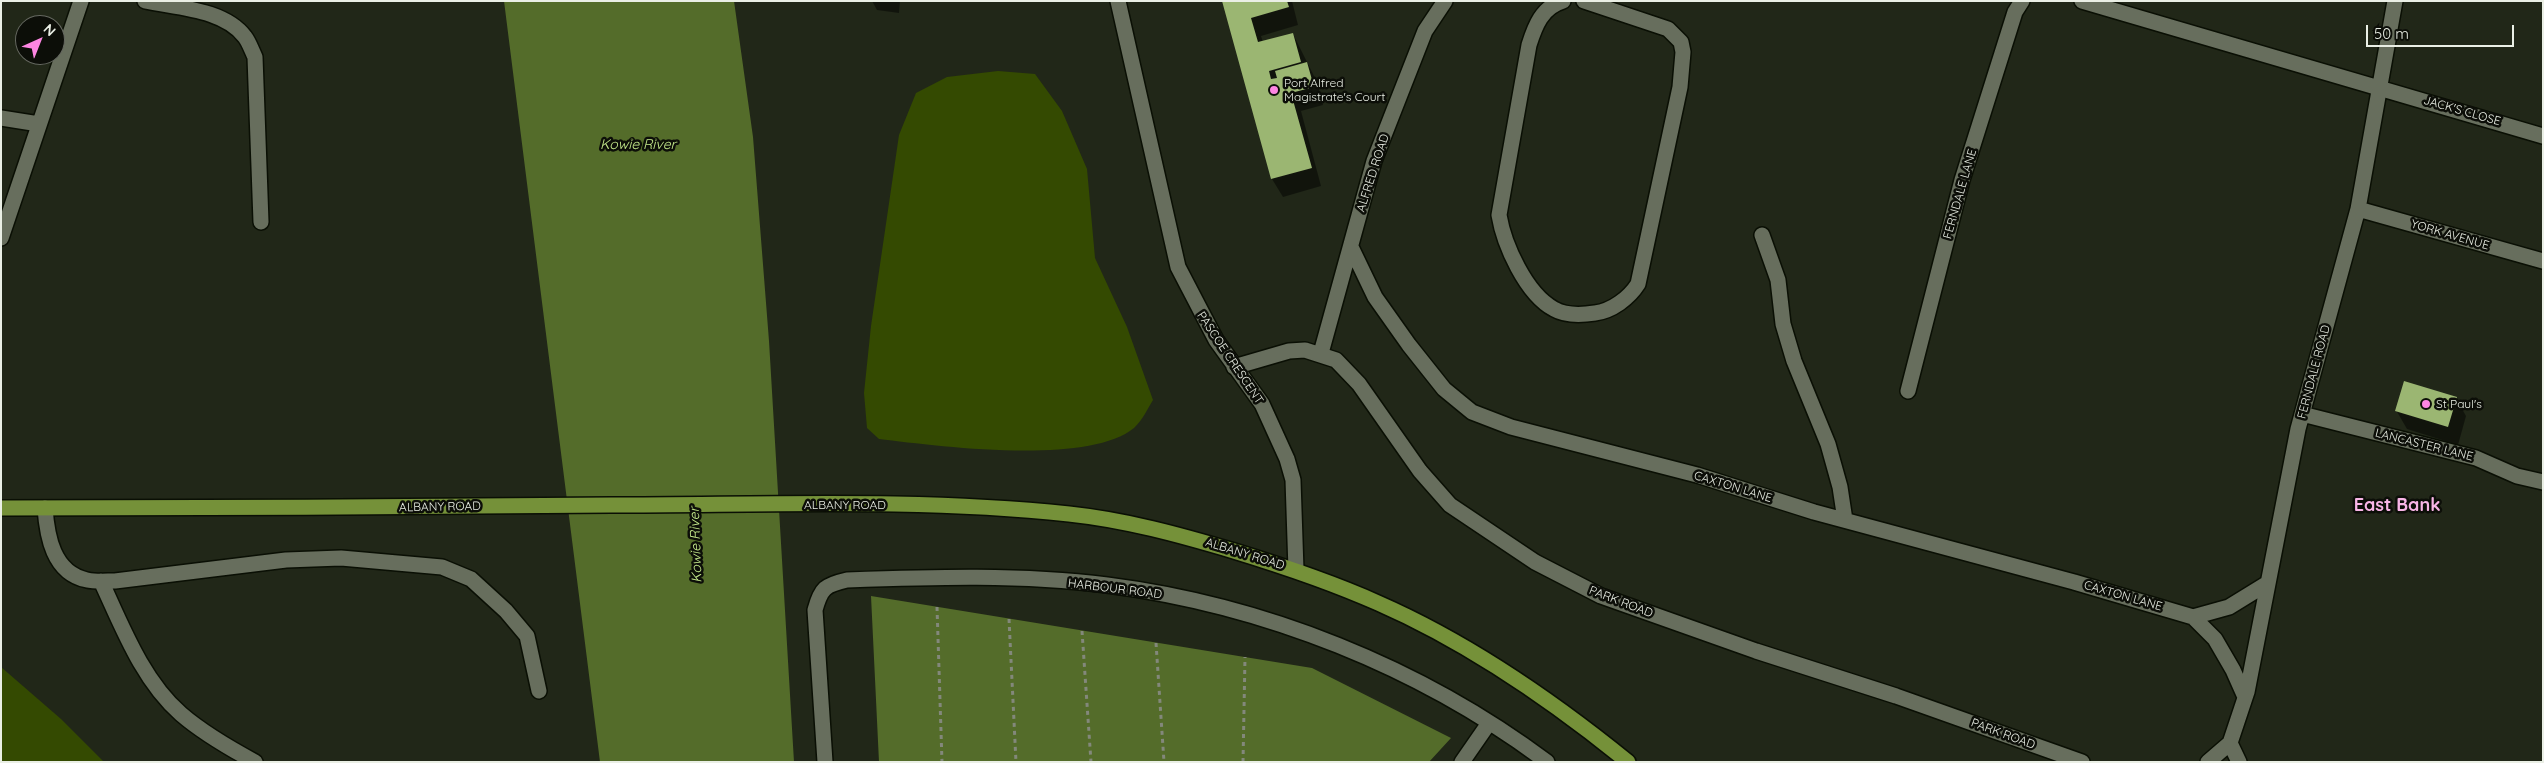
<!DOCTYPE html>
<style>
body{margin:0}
#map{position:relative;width:2544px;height:763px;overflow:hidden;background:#212718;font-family:Quicksand,sans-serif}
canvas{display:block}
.frame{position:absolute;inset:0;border:2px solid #eaefe5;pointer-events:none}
.north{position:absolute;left:15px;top:15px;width:50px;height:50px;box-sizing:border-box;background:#0c0e08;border:1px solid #656860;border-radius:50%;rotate:44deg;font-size:14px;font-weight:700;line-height:20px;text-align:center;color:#eaefe5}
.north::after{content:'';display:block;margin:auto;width:18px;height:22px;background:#fd86e2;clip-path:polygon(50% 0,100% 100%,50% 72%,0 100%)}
.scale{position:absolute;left:2366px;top:25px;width:148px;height:22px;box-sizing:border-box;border:2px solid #eaefe5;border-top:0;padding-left:6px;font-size:15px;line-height:18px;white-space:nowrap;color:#eaefe5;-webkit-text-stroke:4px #0c0e08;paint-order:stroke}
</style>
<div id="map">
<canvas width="2544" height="763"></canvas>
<div class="frame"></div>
<div class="north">N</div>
<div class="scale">50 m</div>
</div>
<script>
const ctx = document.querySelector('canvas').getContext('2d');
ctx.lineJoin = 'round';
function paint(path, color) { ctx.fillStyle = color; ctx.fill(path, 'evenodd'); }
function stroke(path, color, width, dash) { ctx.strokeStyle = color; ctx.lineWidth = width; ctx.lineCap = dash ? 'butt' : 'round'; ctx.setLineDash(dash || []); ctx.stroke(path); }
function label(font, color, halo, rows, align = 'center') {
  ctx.font = font + ' Quicksand,sans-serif'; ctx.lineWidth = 5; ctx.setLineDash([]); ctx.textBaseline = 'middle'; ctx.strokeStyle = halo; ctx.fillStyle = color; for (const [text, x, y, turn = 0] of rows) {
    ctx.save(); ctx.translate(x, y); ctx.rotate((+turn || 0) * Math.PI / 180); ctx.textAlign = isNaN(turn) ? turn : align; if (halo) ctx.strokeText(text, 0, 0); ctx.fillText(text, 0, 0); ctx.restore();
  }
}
paint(new Path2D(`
 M998,71L1035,74L1062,111L1087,169L1095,258L1127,327L1153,400C1148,408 1142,421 1134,428C1088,466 937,446 879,439L867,428L864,393L871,326L899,135L916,93L947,77Z
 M1,667L61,719L104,762H1Z`), '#344a01');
paint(new Path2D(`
 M504,1H734L753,137L769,341L794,762H600Z
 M871,596L1312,668L1451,738L1429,762H879Z`), '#546c2a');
paint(new Path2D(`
 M872,1H900L899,13L877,10Z
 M1223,1H1292L1298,25L1261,36L1263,42L1293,34L1317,82L1323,105L1301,111L1321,186L1283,197L1272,179Z
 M2456,398L2466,416L2458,445L2407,429L2396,410Z`), '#0007');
paint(new Path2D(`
 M1222,1H1287L1289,7L1251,18L1258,42L1293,33L1301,62L1269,71L1271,79L1277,78L1275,71L1307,62L1314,87L1291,93L1312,168L1271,179Z
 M2404,381L2457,397L2448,427L2395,411Z`), '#9bb672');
const minor = new Path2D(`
 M145,1C177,8 224,9 245,37C249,42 252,51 255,57L261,222
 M1118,1L1178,267L1216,340L1262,404L1287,459L1293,480L1296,570
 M1563,1C1542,7 1535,26 1529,45L1499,215C1504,245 1526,294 1554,309C1566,316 1582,315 1595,313C1612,311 1629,298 1638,284L1680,87L1683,52L1681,42L1668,29L1584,1
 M2082,1L2543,136
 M1,118L39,124
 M2358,209L2543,261
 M1762,235L1778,280L1783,324L1794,361L1828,444L1840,487L1845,520
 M1,238L81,1
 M1351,247L1375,297L1409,345L1444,389L1472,412L1511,427L1697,475L1814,512L2074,582L2193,617L2215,639L2233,670L2245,697
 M1321,353L1374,161L1425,31L1445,1
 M1234,367L1289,351L1305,350L1336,360L1359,384L1420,471L1450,505L1535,562L1601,596L1756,651L1896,696L2082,762
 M1908,391L1962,180L2015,12L2022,1
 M2302,414L2476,458L2517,476L2543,482
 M45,508C47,536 53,573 87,580C95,582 106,581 115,581L286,560L341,558L442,567L471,579L506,611L527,636L539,691
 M101,581C122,626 142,680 181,714C203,733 229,748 255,762
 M2193,617L2229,607L2268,583
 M2230,743L2239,762
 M825,762L815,610C821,588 825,585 847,580C933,577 1021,574 1107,585C1264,605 1420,667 1547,762
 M1462,762L1489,723
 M2208,762L2230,743L2247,692L2298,429L2358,209L2395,1`);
const major = new Path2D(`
 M1,508C205,508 408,507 612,505C764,505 918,498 1069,514C1126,520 1180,535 1234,551C1283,566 1331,582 1378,603C1465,641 1554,702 1628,762`);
stroke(minor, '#0a0f04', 18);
stroke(major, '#0a0f04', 18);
stroke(new Path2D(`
 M937,607L942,762
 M1009,619L1016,762
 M1082,631L1091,762
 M1156,643L1164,762
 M1243,762L1245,657`), '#83887b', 3, [4, 4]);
stroke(minor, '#676e5d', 15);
stroke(major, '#759139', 15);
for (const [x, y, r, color] of [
 [1274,90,5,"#fd86e2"],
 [2426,404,5,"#fd86e2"]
]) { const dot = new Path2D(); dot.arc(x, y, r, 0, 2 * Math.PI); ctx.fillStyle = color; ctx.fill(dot); stroke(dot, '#0c0e08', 2); }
label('12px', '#eaefe5', '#0c0e08', [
 ["Port Alfred",1284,83],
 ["Magistrate's Court",1284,97],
 ["St Paul's",2436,404]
], 'left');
label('12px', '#eaefe5', '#0c0e08', [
 ["JACK'S CLOSE",2462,111,16],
 ["ALFRED ROAD",1373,173,-72],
 ["FERNDALE LANE",1960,194,-74],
 ["YORK AVENUE",2450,235,16],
 ["PASCOE CRESCENT",1230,358,56],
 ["FERNDALE ROAD",2314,372,-75],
 ["LANCASTER LANE",2424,445,14],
 ["CAXTON LANE",1733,487,17],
 ["ALBANY ROAD",845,505],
 ["ALBANY ROAD",440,507,-1],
 ["ALBANY ROAD",1245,554,17],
 ["HARBOUR ROAD",1115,589,7],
 ["CAXTON LANE",2123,596,16],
 ["PARK ROAD",1621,602,21],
 ["PARK ROAD",2003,734,20]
]);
label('italic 14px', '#c5ea8c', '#0c0e08', [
 ["Kowie River",638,145],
 ["Kowie River",696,545,-92]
]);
label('bold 18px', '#f8b5e6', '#0c0e08', [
 ["East Bank",2397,506]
]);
</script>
